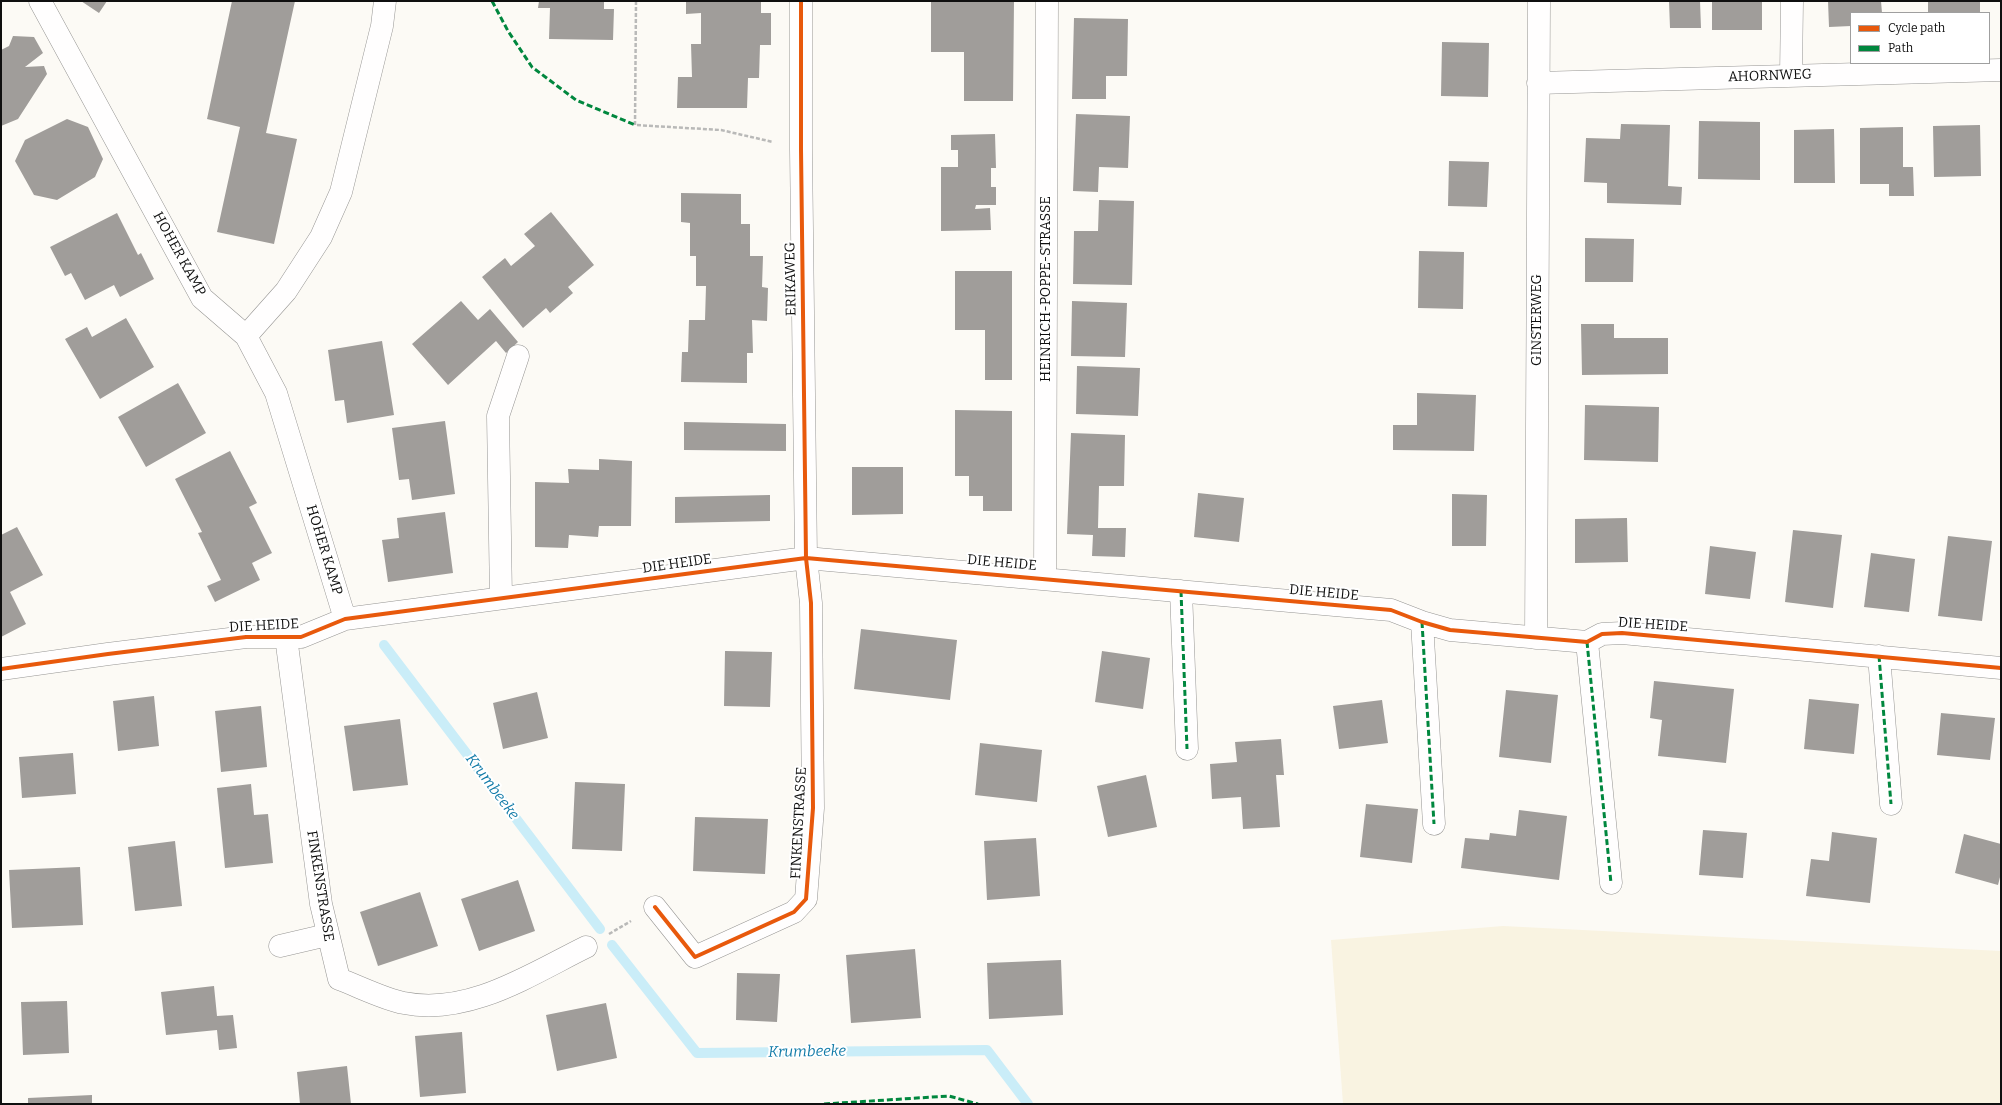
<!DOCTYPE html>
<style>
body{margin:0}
#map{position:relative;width:2002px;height:1105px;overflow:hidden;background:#fcfaf5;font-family:Bitter,serif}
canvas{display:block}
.frame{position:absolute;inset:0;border:2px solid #0f0f0f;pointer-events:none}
.legend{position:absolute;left:1850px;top:12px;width:140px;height:52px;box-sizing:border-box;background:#fff;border:1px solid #9f9f9f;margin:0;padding:5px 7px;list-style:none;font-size:12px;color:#0f0f0f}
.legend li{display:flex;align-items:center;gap:8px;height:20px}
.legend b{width:20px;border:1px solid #9f9f9f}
</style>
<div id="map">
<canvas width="2002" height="1105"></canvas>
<div class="frame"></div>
<ul class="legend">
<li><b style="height:5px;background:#e8590c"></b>Cycle path</li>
<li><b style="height:5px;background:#00873e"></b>Path</li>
</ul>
</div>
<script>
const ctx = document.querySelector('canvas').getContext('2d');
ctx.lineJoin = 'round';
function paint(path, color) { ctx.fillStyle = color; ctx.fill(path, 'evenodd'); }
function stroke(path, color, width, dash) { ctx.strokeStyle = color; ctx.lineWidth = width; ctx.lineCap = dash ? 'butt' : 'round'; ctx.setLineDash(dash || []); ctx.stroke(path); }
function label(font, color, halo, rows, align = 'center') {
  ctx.font = font + ' Bitter,serif'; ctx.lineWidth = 4; ctx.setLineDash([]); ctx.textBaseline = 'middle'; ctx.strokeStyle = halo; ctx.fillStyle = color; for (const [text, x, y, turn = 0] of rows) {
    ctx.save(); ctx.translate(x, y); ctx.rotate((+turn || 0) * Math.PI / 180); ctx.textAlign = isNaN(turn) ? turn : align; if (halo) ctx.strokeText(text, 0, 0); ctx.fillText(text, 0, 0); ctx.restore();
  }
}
paint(new Path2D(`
 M1503,926L2001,951V1104H1343L1331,940Z`), '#f9f3e1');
stroke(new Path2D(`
 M384,645L600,929
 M612,945L697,1053L987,1050L1028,1104`), '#caedf8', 10);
paint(new Path2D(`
 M81,1H107L99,13Z
 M232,1H295L266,133L297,139L274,244L217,232L240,127L207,119Z
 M539,1H604V9H614L613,40L549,39L550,8H538Z
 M686,1H761V13H771V45H760L759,78H748L747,108H677L678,77H692L691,44H701V13L686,14Z
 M931,1H1014L1013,101H964V52H931Z
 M1669,1H1700L1701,28H1670Z
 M1712,1H1762V30H1712Z
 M1828,1H1881L1882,13H1851V26L1829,27Z
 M1928,1H1980V13H1928Z
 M1074,18L1128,19L1127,76H1106V99H1072Z
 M13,36L34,37L43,53L25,67L44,66L47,74L18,119L1,126V50L9,46Z
 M1442,42L1489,43L1488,97L1441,96Z
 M1076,114L1130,116L1128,168L1099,167L1098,192L1073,191Z
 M67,119L88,127L103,159L95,177L57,200L34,195L15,161L25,140Z
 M1699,121L1760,122V180L1698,179Z
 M1621,124L1670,125L1668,186L1682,187L1681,205L1607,203V183L1584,182L1586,138L1620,139Z
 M1980,125L1981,176L1934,177L1933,126Z
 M1903,127V167H1913L1914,196H1889V184H1860V128Z
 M1834,129L1835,183H1794V130Z
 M995,134L996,168H991V187H996V205H976L975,209L990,208L991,230L941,231V167H958V150H951V135Z
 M1449,161L1489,162L1487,207L1448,206Z
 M681,193L741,194V224H750V256H763L762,287L768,288L767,321L752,320L753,353H747V383L681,382L682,352H688L689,320H705L706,286H696V256H690V223L681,222Z
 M1099,200L1134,201L1132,285L1073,284L1074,231H1098Z
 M551,212L594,265L568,287L573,293L550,313L546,308L523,328L482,277L505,258L511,266L535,246L524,234Z
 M117,213L138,255L141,253L154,279L120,297L114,285L85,300L71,273L65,276L50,247Z
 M1585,238L1634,239L1633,282H1585Z
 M1419,251L1464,252L1463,309L1418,308Z
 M955,271H1012V380H985V330H955Z
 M461,301L478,320L490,309L518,342L506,353L496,341L448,385L412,344Z
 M1072,301L1127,303L1125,357L1071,356Z
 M126,318L154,367L100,399L65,339L87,327L92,337Z
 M1581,324H1614V338H1668V374L1582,375Z
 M382,341L394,415L347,423L344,400L335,401L328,350Z
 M1077,366L1140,368L1138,416L1076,414Z
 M178,383L206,433L146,467L118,417Z
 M1417,393L1476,395L1474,451L1393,450V425H1417Z
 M1585,405L1659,407L1658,462L1584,460Z
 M955,410L1012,411V511H983V496H969V476H955Z
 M445,421L455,494L412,500L409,479L399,480L392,428Z
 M684,422L786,424V451L684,450Z
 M1071,433L1125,435L1124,486H1099L1098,528H1126L1125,557L1092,556L1093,535L1067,534Z
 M230,451L257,503L249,507L272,553L252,563L260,580L215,602L207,586L221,580L198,533L202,532L175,479Z
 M599,459L632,461L631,526H599L598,537L569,535L568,548L535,547V482L569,483L568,469L599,470Z
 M852,467H903V514L852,515Z
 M1198,493L1244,498L1239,542L1194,537Z
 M1452,494L1487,495L1486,546H1452Z
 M770,495V521L675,523V497Z
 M445,512L453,573L388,582L382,540L399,538L397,518Z
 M1627,518L1628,562L1575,563V519Z
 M17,527L43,575L10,592L26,624L1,637V535Z
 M1793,530L1842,535L1833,608L1785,602Z
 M1948,536L1992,541L1982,621L1938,616Z
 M1710,546L1756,552L1750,599L1705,594Z
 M1871,553L1915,559L1909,612L1864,607Z
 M861,629L957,640L950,700L854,689Z
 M725,651L772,652L770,707L724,706Z
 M1102,651L1150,658L1143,709L1095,702Z
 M1654,681L1734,689L1726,763L1658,756L1662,720L1650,718Z
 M1506,690L1558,695L1551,763L1499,757Z
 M537,692L548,738L503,749L493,703Z
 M154,696L159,746L118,751L113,701Z
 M1809,699L1859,704L1854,754L1804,749Z
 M1382,700L1388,743L1339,749L1333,706Z
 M261,706L267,767L221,772L215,711Z
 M1941,713L1995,718L1990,760L1937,755Z
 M400,719L408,785L353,791L344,726Z
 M1281,739L1284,775H1276L1280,827L1243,829L1241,797L1212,799L1210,764L1237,762L1235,742Z
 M980,743L1042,750L1037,802L975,795Z
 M73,753L76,794L22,798L19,757Z
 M1146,775L1157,827L1108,837L1097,786Z
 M575,782L625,784L622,851L572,849Z
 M251,784L254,815L268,814L273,863L225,868L217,788Z
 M1366,804L1418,809L1412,863L1360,857Z
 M1519,810L1567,816L1559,880L1461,868L1465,838L1489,840L1490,833L1516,836Z
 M695,817L768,819L765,874L693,871Z
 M1703,830L1747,833L1743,878L1699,875Z
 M1832,832L1877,838L1870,903L1806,896L1811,859L1829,861Z
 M1964,834L2001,844V873L1998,885L1955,873Z
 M1036,838L1040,896L987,900L984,841Z
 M175,841L182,906L135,911L128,847Z
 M80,867L83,925L12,928L9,870Z
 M518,880L535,931L479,951L461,899Z
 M420,892L438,946L378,966L360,912Z
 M915,949L921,1018L851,1023L846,955Z
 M1061,960L1063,1015L989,1019L987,963Z
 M737,973L780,974L777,1022L736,1020Z
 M214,986L217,1016L233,1015L237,1048L219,1050L217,1030L166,1035L161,992Z
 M67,1001L69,1053L23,1055L21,1002Z
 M606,1003L617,1058L557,1071L546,1015Z
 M462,1032L466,1093L420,1097L415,1036Z
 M347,1066L351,1104H300L297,1072Z
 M92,1095V1104H28V1098Z`), '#a09d9a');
const minor = new Path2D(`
 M40,1L202,298L246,336L276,393L345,619
 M1791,75L1792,1
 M1538,83L2001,70
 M246,336L286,291L321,237L341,192L382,26L385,1
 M1045,578L1047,1
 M1181,591L1187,749
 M501,598L498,416L518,356
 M1422,622L1434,824
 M286,637L321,904L339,979C358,986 386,1000 404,1003C469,1016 531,974 586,947
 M1536,638L1539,1
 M1587,642L1611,883
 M1879,656L1891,804
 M1,669L108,654L246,637H301L345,619L806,558L1391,610L1422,622L1450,630L1587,642L1602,634L1622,633L2001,668
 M655,907L695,957L794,912L806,899L813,808L811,603L806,558L801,149V1
 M280,946L327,935`);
stroke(minor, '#969593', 23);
stroke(new Path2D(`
 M636,1L635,125L721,130L773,142
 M609,934L631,921`), '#b9b9b8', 2.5, [4, 2]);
stroke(minor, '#fffefe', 22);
stroke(new Path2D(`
 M492,1L508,31L532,67L576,100L635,125
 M1181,591L1187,749
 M1422,622L1434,824
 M1587,642L1611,883
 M1879,656L1891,804
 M824,1104L949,1096L978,1104`), '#00873e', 3, [6, 3]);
stroke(new Path2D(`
 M1,669L108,654L246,637H301L345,619L806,558L1391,610L1422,622L1450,630L1587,642L1602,634L1622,633L2001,668
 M655,907L695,957L794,912L806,899L813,808L811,603L806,558L801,149V1`), '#e8590c', 4);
label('14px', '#0f0f0f', '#fff', [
 ["AHORNWEG",1770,76,-2],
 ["HOHER KAMP",179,254,61],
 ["ERIKAWEG",791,279,-91],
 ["HEINRICH-POPPE-STRASSE",1046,289,-90],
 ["GINSTERWEG",1537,320,-90],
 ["HOHER KAMP",324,550,73],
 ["DIE HEIDE",1002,563,5],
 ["DIE HEIDE",677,564,-8],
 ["DIE HEIDE",1324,593,5],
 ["DIE HEIDE",1653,625,4],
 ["DIE HEIDE",264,626,-3],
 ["FINKENSTRASSE",799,823,-87],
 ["FINKENSTRASSE",320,886,81]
]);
label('italic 15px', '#127ba8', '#fff', [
 ["Krumbeeke",492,787,53],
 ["Krumbeeke",807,1052,-1]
]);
</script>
